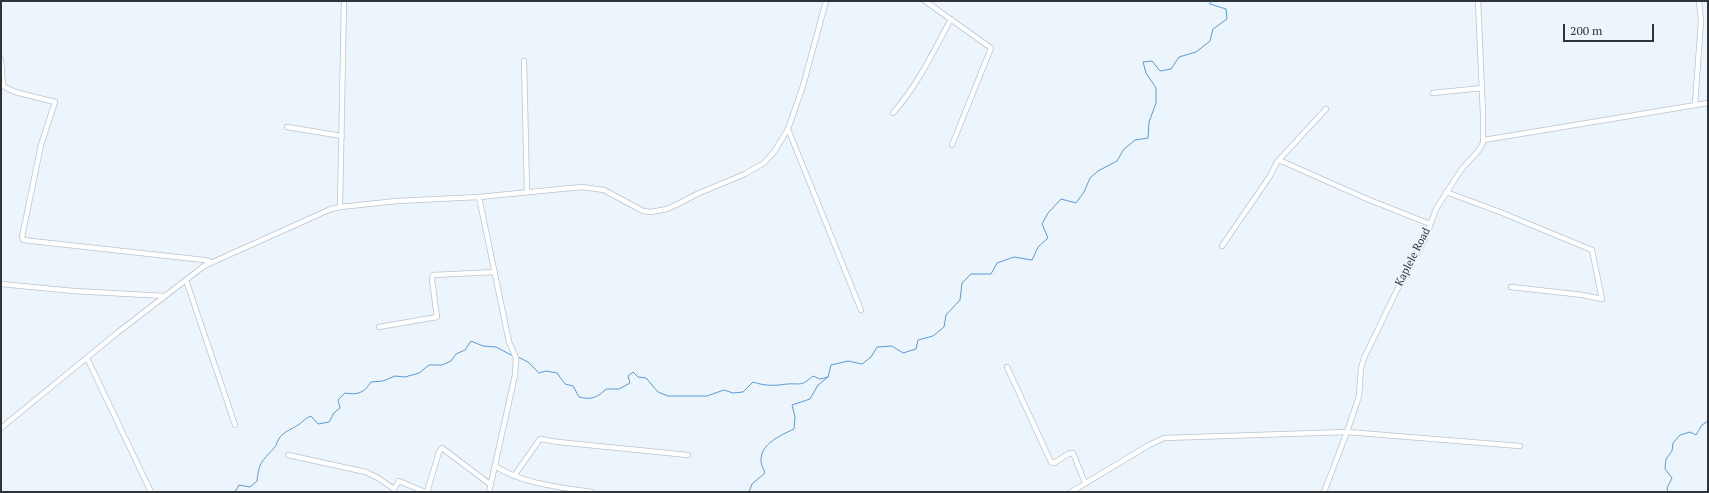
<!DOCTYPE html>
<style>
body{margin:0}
#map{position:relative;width:1709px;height:493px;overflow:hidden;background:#ecf4fc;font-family:"PT Serif",serif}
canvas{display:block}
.frame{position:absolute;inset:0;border:2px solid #2f3439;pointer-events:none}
.scale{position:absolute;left:1563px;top:24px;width:91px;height:18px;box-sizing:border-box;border:2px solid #2f3439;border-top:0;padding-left:5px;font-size:12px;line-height:14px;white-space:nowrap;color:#2f3439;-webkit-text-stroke:3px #ecf4fc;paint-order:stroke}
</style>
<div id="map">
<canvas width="1709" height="493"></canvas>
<div class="frame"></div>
<div class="scale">200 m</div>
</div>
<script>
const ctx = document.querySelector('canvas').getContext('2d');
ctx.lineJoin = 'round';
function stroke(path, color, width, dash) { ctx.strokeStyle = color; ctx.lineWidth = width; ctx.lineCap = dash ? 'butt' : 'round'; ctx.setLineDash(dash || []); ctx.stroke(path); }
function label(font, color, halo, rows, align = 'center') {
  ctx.font = font + ' "PT Serif",serif'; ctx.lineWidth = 4; ctx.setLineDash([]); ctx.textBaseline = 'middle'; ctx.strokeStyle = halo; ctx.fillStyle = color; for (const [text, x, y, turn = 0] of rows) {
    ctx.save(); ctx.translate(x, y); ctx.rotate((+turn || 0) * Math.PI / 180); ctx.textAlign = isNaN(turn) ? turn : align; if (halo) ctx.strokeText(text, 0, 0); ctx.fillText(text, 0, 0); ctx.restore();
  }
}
stroke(new Path2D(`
 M518,357L528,362L539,373L546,371L557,373L565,384L573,386L579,397C591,400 597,398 606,389H619L630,383L628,376L633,372L638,377L646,378L658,392L668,396H707L724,390L733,393L743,392L753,382C765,386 774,386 787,384C802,383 800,387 813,376L820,379L828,377
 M235,492L239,485L250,487L257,481C259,461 262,462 274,448C277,445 277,441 280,437C285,431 292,429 298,425C303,422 305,418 311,416L318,424L329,422L334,413L340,408L338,400L345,393C358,395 364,393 371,382L383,381L395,376L405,377L419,373L429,365H442L451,361L456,354L465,350L471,341L483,346L496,347L513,356
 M749,492L752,484L765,473C764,470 761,465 761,461C760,444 781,435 794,429L795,417L792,405L810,399L818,385L828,377L831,365L848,361L862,364L871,357L877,347L892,346L903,353L916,349L918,340L933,336L944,327L946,315L960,300L962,283L971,274H991L997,263L1014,257L1032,260L1038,247L1048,238L1042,224L1048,213L1061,199L1076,203L1084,192L1090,178L1098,171L1117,161L1124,149L1135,140L1148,138L1149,122L1156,103V88L1146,73L1143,62L1152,61L1160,71L1171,69L1179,57L1196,52L1210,41L1213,29L1227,19L1226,9L1210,4V1
 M1668,492L1667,488L1672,478L1665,469L1666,459L1672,451L1673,443L1680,435L1690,432L1696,435L1702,425L1708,421`), '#5c9ad7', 1);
const minor = new Path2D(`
 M925,1L991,48L952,145
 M1,60L3,86L15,92L55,102L41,145L22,237L23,240L204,260L211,262
 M524,61L527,192
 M1433,93L1482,88
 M1695,104L1701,21L1699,1
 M893,113C918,85 933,52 951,19
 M287,127L342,136
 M788,129L861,310
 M1484,140L1708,103
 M1279,160L1367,199L1430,224
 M1446,192L1500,212L1592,250L1602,299L1583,295L1511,287
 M479,197L509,342L516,358L515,375L489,492
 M340,207L344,1
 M1222,246L1270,176L1277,162L1326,109
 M186,280L235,425
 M1,284L74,291L165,296
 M379,327L437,317L432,280L433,275L495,272
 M87,358L151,492
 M1007,367L1051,462L1054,463L1068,454L1073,453L1085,483
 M1,428L117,333L204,266L331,209L340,207L397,201L479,197L582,187L604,190L643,211L651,212L667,209L680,203L697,194L745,174L764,163L774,152L788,129L803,86L826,1
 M288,455L366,472L378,478L394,489L399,481L425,492
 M495,466C523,484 559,487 592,492
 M514,476L540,439L558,442L688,455
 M427,492L439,452L442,448L491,485
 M1071,492L1149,445L1164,438L1347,432L1520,446
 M1324,492L1347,432L1359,396L1361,368L1364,358L1399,286L1425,239L1436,209L1461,170L1479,150L1483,143V114L1478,1`);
stroke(minor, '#b8c5d2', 6);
stroke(minor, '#fff', 4.5);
label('11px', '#2f3439', '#ecf4fc', [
 ["Kaplele Road",1413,257,-63]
]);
</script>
